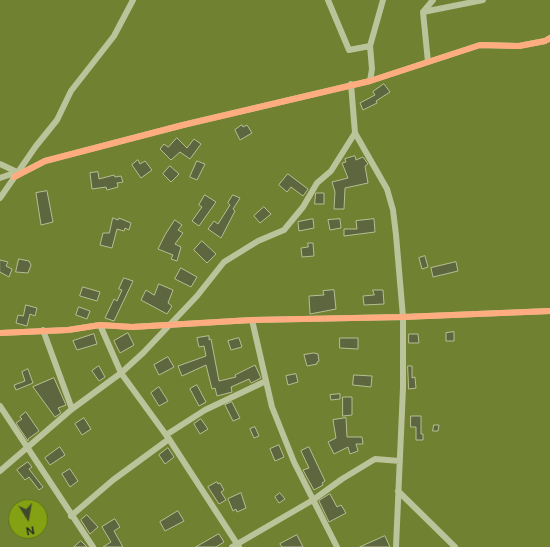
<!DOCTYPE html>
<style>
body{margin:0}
#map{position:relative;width:550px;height:547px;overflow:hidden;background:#708132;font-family:Figtree,sans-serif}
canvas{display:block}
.north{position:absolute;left:8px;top:499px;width:40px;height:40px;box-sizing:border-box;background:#83a112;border:1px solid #5f711b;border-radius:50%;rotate:169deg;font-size:11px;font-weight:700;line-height:16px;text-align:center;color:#292929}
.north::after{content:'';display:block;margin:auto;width:14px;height:18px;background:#42482c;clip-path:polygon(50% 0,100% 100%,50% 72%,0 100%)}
</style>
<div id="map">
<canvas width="550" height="547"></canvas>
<div class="north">N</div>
</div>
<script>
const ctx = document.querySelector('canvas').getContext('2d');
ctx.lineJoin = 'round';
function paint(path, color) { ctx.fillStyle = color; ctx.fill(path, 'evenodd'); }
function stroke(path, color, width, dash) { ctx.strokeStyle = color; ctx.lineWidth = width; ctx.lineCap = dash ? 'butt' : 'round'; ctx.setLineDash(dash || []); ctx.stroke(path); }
const building = new Path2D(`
 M384,84L390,92L376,101L377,103L363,110L360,103L375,95L373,92Z
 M242,125L243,127L247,125L252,133L240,140L235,130Z
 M177,138L187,148L194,139L201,144L190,159L180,152L171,160L160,149L164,144L168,147Z
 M355,156L356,160L363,157L368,164L365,166L368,183L345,188L344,209H334L335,192L332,182L348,178L342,163L346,162L345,159Z
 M138,160L140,164L145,161L152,170L141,178L132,165Z
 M197,161L205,164L197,180L190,177Z
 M170,166L179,174L171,182L163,174Z
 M98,172L99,179L114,175L115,177L121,176L123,182L117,183L118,187L107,190L106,187L92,189L90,173Z
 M288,174L308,189L303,196L291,187L287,192L279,185Z
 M47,191L53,222L41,225L36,193Z
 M316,193H324V204H315Z
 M205,195L216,202L199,226L192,221L202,207L199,205Z
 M233,195L240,198L233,209L235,211L221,238L208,229L214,221L218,224L230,205L228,203Z
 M264,207L271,214L260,223L254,216Z
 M113,218L118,220L119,218L131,223L129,230L125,228L124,231L117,229L112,248L100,245L103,233H109Z
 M313,219L314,228L299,231L298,222Z
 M340,219L341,228L330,230L328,220Z
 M374,219L375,232L344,236V229H357L356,221Z
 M175,220L182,225L178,230L183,233L175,244L181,247L177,261L171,259L173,255L158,249L165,235Z
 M202,241L216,254L207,263L194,250Z
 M308,243H313L314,256L302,257L301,248L308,247Z
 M425,256L428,267L422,269L419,258Z
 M19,259L29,261L31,265L28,273L16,272Z
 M0,260L8,262L6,266L12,269L9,277L0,272Z
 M456,262L458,271L433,277L431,268Z
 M181,268L197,277L191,287L175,279Z
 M124,278L133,281L114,321L105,318L114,299L117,301L122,290L119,289Z
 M159,284L173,290L168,303L172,306L167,314L141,300L146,290L154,295Z
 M83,287L100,292L97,301L80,296Z
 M334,290L336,309L310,314L309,296L324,295L323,291Z
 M373,290H383L384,304L364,305L363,296L374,295Z
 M26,305L37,308L35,316L30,314L27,326L16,323L18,315L23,316Z
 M79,307L90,311L87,319L76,315Z
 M454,332V341H446V333Z
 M128,333L134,345L120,353L114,341Z
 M94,334L97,344L77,350L73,341Z
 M409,334H418L419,343H409Z
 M209,336V340L211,339L219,381L236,377L235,375L255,365L261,378L251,383L249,379L231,387L232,392L217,396L215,388L212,389L206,365L182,376L178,366L206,356L204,346L199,347L197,338Z
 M239,338L242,347L231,350L228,341Z
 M340,338H358V349L340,348Z
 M314,353L318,354L319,361L317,362V364L307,366L304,355Z
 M168,357L174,367L159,375L154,365Z
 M99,366L105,377L99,381L92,371Z
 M408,366H412V378L415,377L416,388L409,389Z
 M28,369L33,383L16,390L14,385L25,381L22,372Z
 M296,374L298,382L288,385L286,376Z
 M354,375L372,376L371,387L353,385Z
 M54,378L66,405L58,408L61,413L55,417L33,387Z
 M197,385L206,402L199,406L190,389Z
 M159,387L168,401L159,406L151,393Z
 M340,394V399L331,400L330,395Z
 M343,397H352V415L343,416Z
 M232,402L240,418L233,421L225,405Z
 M26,412L39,431L28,439V441L16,423L22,419L20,417Z
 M411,416H421V434H423V440H416V427H411Z
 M84,418L91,429L82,435L75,424Z
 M346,418L347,437H362L363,444H356L358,451L350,454L348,447L334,454L328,442L336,438L333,420Z
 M201,419L208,429L200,434L194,424Z
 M434,425H439L438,431H433Z
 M255,427L259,436L254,438L250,429Z
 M279,445L284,457L275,461L270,449Z
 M60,447L65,455L50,465L45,458Z
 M309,447L325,481L322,483L323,485L314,490L303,470L309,468L301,451Z
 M168,448L174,457L165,464L159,455Z
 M28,462L32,467L29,469L43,487L39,490L29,477L25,480L17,470Z
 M70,469L78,481L70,487L62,474Z
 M217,482L218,484L220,483L224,490L221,492L226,500L219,504L208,487Z
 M241,493L246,508L237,512L236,509L233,511L228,499Z
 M280,493L285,499L279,503L275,497Z
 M330,494L337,507L341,505L346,513L329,522L319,501Z
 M178,511L184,521L165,531L160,522Z
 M87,515L98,527L90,534L81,520Z
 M115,519L120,527L114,531L123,547H103L111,542L102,527Z
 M219,534L224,542L216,547H196Z
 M297,535L303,547H282L280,544Z
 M385,536L390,547H360Z
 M81,541L87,547H74Z`);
paint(building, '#5e6640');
stroke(building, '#b5be93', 1);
stroke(new Path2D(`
 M328,0L349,50L370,46
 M423,12L483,0
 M428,62L423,12L433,0
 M370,81L372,69L370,46L383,0
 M351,84L355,133L387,189L393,210L396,235L403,317V388L396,547
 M0,164L17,172
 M14,177L45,161L183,125L370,81L480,45L519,46L545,41L550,38
 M0,178L17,172
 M0,198L36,146L57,120L71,91L114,36L133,0
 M252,320L272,407L294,462L337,547
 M100,325L121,373L169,439L239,547
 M43,330L72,409
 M0,333L68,330L100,325L132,327L252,320L403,317L550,311
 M0,406L93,547
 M166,435L205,410L266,381
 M0,471L72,409L121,373L143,353L197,296L224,262L258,241L284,230L303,207L317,183L331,171L355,133
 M398,491L455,547
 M71,516L113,480L169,439
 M232,547L313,500L342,479L375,459L400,461`), '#bbc39b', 6);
stroke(new Path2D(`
 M14,177L45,161L183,125L370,81L480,45L519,46L545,41L550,38
 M0,333L68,330L100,325L132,327L252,320L403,317L550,311`), '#ffac80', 6);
</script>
